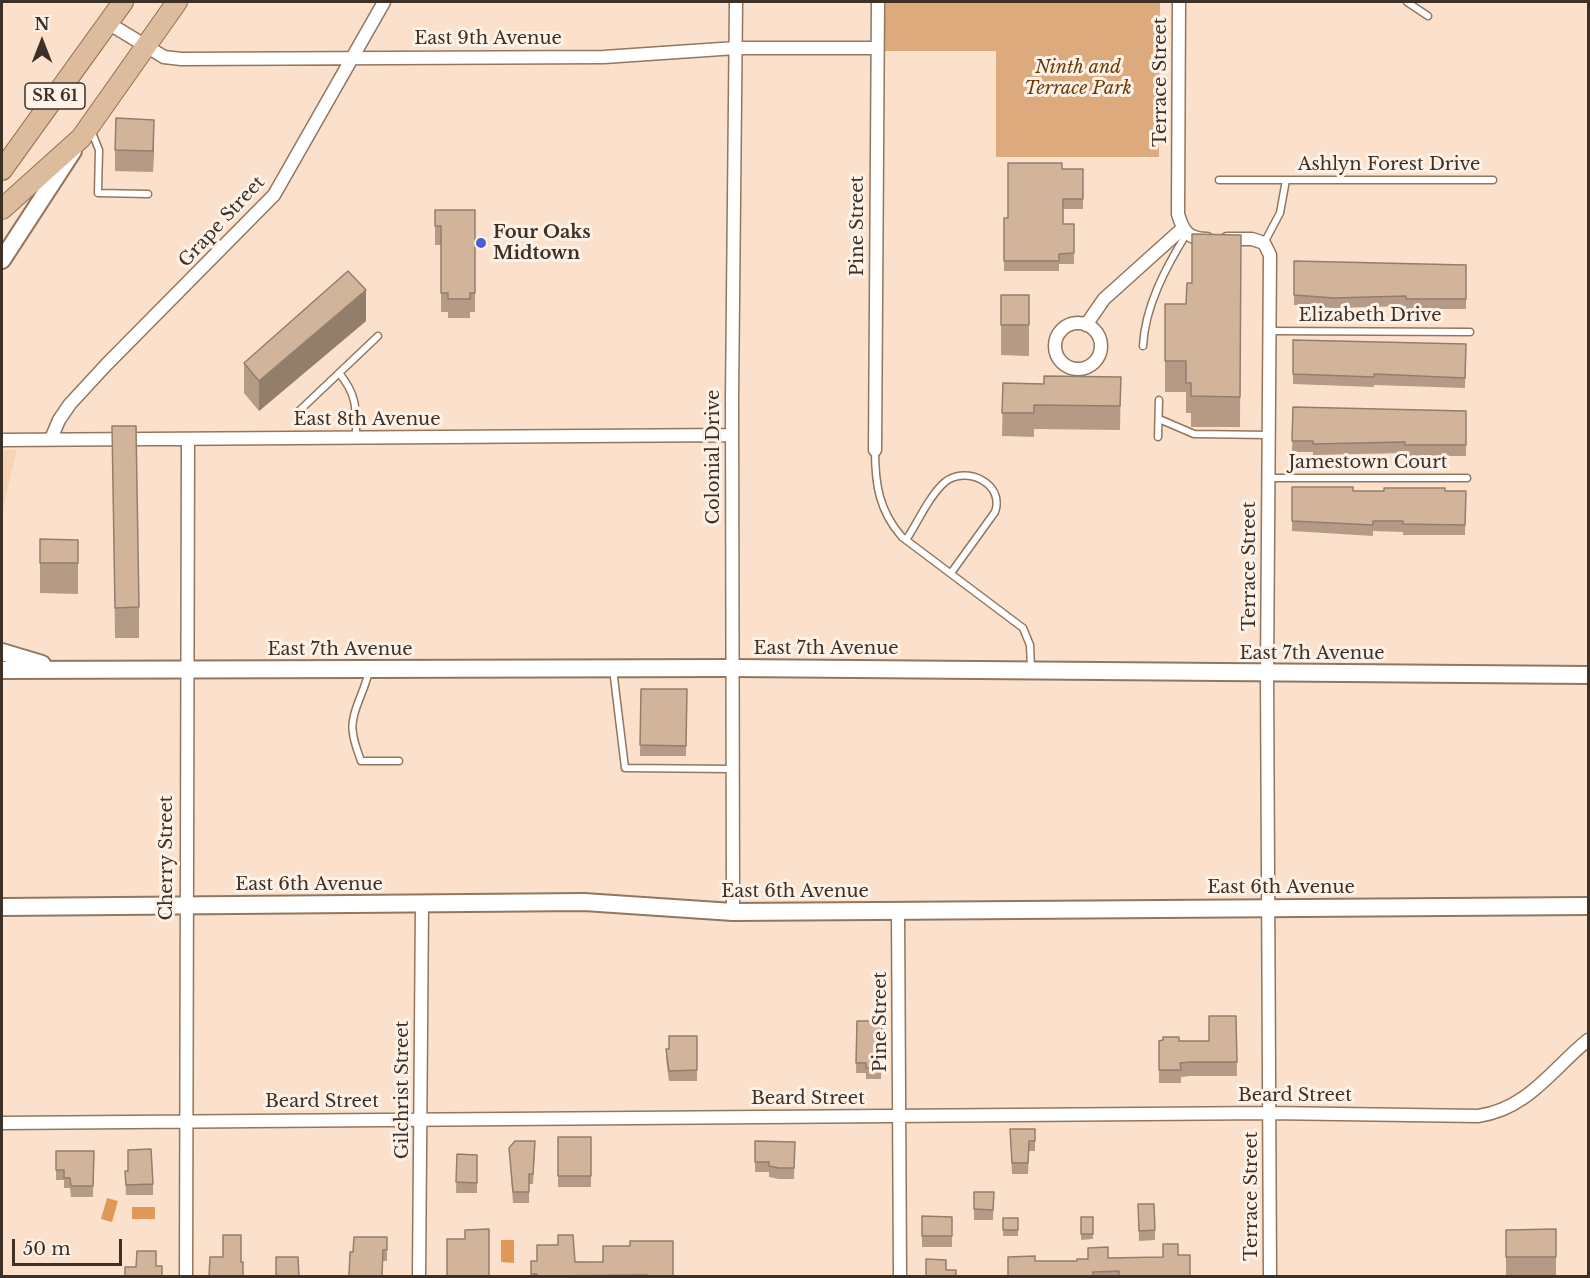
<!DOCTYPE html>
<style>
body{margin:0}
#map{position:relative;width:1590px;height:1278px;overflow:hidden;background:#fbe1cc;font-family:"Libre Baskerville",serif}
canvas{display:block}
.frame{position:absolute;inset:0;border:3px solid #3d3127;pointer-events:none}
.north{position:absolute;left:12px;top:12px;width:60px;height:60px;-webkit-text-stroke:4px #fef1e7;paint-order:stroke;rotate:0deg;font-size:16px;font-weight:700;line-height:24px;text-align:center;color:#3d3127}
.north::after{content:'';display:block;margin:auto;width:21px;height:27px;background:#3d3127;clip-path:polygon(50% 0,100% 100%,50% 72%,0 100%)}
.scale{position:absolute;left:12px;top:1239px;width:110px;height:27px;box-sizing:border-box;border:3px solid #3d3127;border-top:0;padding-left:8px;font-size:18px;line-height:21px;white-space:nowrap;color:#3d3127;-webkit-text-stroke:4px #fef1e7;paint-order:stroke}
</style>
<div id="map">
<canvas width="1590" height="1278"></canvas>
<div class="frame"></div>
<div class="north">N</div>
<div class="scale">50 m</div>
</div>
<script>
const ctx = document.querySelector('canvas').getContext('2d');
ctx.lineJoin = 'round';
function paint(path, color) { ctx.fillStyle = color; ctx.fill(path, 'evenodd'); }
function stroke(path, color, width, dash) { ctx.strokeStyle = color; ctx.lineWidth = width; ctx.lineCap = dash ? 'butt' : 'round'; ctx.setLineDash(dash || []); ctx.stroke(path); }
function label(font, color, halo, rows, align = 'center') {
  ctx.font = font + ' "Libre Baskerville",serif'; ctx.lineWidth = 6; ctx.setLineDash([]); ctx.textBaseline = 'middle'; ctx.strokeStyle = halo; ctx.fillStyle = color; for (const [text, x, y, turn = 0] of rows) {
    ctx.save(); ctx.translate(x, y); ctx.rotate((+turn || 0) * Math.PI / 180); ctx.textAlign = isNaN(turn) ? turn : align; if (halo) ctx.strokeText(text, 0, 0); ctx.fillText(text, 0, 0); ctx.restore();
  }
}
paint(new Path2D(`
 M2,450H17L2,513Z`), '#f9d4b4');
paint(new Path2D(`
 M884,2H1160L1159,157H996V51H884Z`), '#ddaa7d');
paint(new Path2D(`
 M107,1198L118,1201L112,1222L101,1219Z
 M132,1207H155V1219H132Z
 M501,1240H514V1263L501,1262Z`), '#df9856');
const service = new Path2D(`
 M1407,2L1428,16
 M91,130L99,150L98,193L148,194
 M1219,180H1493
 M1264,243L1280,213L1286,180
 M1270,331L1470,332
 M1143,346C1145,306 1166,267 1187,233
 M339,373C358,396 356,410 356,438
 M298,412L378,336
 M1159,419L1194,434L1269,435
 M1158,437L1159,400
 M875,450C875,484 879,511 902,537L1023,628L1030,645L1031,669
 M1269,478H1467
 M906,540C918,522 929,496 945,482C967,465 1005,484 995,512L951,573
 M613,669L625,768L733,769
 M369,670C366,690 349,714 353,733C354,743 358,752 361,761H399`);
const minor = new Path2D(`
 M1179,2L1178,214C1183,231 1188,239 1207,239
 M108,23L164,57L181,59L604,57L736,48H877
 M1227,239H1252L1264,243L1270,255L1267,673L1270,1276
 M1055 346a23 23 0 1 1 46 0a23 23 0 1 1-46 0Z
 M1086,325L1104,299L1183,228
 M51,439L59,420L70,404L106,365L274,195L384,2
 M2,440L732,435
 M875,450L878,2
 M898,911L900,1276
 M733,912L732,397L736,2
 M2,1123L1269,1113L1478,1116C1528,1109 1552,1069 1588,1040
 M186,1276L188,439
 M419,1276L422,904`);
const tertiary = new Path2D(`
 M2,260L73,151
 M2,652L42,664
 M2,670L733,668L1588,675
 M2,907L584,902L733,912L1588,906`);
const primary = new Path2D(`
 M2,170L123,2
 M2,209L81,138L177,2`);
stroke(service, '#92765e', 9);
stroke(minor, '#92765e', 15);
stroke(tertiary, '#92765e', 20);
stroke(primary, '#976e4b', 22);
stroke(service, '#fff', 6);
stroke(minor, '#fff', 12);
stroke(tertiary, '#fff', 16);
stroke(primary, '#ddbc9e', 20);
paint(new Path2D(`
 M154,140L153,172L115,171V150Z
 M1062,169H1083V209H1063V224H1074V264H1059V271H1004V218H1008Z
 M435,210H475V312H470V318H448V312H441V245H435Z
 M1241,235L1240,427H1191V413H1186V392H1165V304H1186L1192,283Z
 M1294,261L1466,265V309H1406V306L1334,308L1294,305Z
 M1001,295H1029V356L1001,355Z
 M366,321L259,411L244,393V363Z
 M1293,340L1466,344L1465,388L1374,385V387L1293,384Z
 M1121,377L1120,430L1034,429V437L1002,436L1003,383L1044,384Z
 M1293,407L1466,411V456H1405V453L1313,455V452H1292Z
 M112,426L139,607V638H115Z
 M1292,487L1353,491H1466L1465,535H1403V532L1373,531V536L1292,531Z
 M40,539L78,540V594L40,593Z
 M641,689H687L686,756H640Z
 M1236,1016L1237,1076H1190L1181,1077V1083H1159V1041H1209Z
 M857,1021H882L881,1079H866V1073H856Z
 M697,1036V1081H669L666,1059V1049H669Z
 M1010,1129H1035V1151H1029L1028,1174H1012Z
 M558,1137H591V1187H558Z
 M755,1141L795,1142L794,1179H779L769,1177V1172H755Z
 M509,1148L535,1151L533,1184H529V1203H513Z
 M56,1151H94L93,1197H71L70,1188H64V1180H56Z
 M457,1154L477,1155V1193H456Z
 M125,1171L153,1184V1195H126Z
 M974,1192H994L993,1220H974Z
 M1138,1204L1155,1230V1240L1139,1241Z
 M922,1216L952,1217V1247H922Z
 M1081,1217H1093V1239L1081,1240Z
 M1003,1218H1018V1236H1003Z
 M1556,1229V1276H1506V1230Z
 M387,1237V1261H383L353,1252Z
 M1178,1255L1190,1276H1008L1035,1261H1077L1108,1258L1163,1257Z
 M531,1261L603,1262L673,1276H531Z`), '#b59b85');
paint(new Path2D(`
 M154,120V140L153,172V151Z
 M366,290V321L259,411V381Z`), '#937e6c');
const building = new Path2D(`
 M116,118L154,120L153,151L115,150Z
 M1008,163H1062V169H1083V199H1063V224H1074V253L1059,254V261H1004V218H1008Z
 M435,210H475V293H470V299H448V293H441V226H435Z
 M1192,234L1241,235L1240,397L1191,396V383H1186V361H1165V304H1186L1187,283H1192Z
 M1294,261L1466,265V299H1406V296L1334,298L1294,295Z
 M348,271L366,290L259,381L244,363Z
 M1001,295H1029V325H1001Z
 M1293,340L1466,344L1465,378L1374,374V377L1293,374Z
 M1044,376L1121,377L1120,406L1034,405V413H1002L1003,383L1044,384Z
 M1293,407L1466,411V445H1405V442L1313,444V441H1292Z
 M112,426H136L139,607L115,608Z
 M1292,487H1353V491H1384V488H1445V491H1466L1465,525L1403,524V521H1373V525L1292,521Z
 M40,539L78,540V563H40Z
 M641,689H687L686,746L640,745Z
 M1209,1016H1236L1237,1062H1190L1180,1063L1181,1070H1159V1041L1163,1040V1037H1179V1041H1209Z
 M857,1021H882L881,1068H866V1063H856Z
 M669,1036H697V1070L669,1071L666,1049H669Z
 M1010,1129H1035V1141H1029L1028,1163H1012Z
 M558,1137H591V1176H558Z
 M515,1141H535L533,1174H529V1192H513L509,1148Z
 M755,1141L795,1142L794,1168H779L769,1166V1162H755Z
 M151,1149L153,1184L126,1185L125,1171H128V1150Z
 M56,1151H94L93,1186H71L70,1178H64V1170H56Z
 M457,1154L477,1155V1183L456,1182Z
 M974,1192H994L993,1210L974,1209Z
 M1138,1204H1154L1155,1230L1139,1231Z
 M922,1216L952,1217V1236H922Z
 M1081,1217H1093V1234H1081Z
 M1003,1218H1018V1230H1003Z
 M489,1229V1276H447V1239H465V1230Z
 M1556,1229V1257H1506V1230Z
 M223,1235H241V1262H243V1276H209L210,1257H223Z
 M558,1235H573L575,1262H603V1246H630V1241H673V1276H647V1275L537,1276V1274H531V1261H537V1245H558Z
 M354,1237H387V1250H383L382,1276H349L350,1252H353Z
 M1163,1244H1178V1255H1190V1276H1119V1271L1093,1272V1276H1008V1257L1035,1256V1261H1077V1259H1088V1248L1108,1247V1258L1163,1257Z
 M137,1251H156V1266H162V1276H125V1267H136Z
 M276,1257H298L299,1276H276Z
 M926,1259L946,1260V1270H956V1276H926Z`);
paint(building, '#d2b49b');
stroke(building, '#937e6c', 1.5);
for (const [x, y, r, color] of [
 [481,243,6,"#4a5dd2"]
]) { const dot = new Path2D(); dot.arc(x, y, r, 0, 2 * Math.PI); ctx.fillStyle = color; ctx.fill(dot); stroke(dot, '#fef1e7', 2); }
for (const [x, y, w] of [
 [55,96,60]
]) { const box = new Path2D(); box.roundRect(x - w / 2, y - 13, w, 26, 4.5); ctx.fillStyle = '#fef1e7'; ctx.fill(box); stroke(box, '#3d3127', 1.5); }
label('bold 16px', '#3d3127', null, [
 ["SR 61",55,96]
]);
label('18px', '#3d3127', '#fef1e7', [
 ["East 9th Avenue",488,39],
 ["Terrace Street",1161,82,-90],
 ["Ashlyn Forest Drive",1389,165],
 ["Grape Street",222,222,-47],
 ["Pine Street",858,226,-90],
 ["Elizabeth Drive",1370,316],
 ["East 8th Avenue",367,420],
 ["Colonial Drive",714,457,-90],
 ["Jamestown Court",1368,463],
 ["Terrace Street",1250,566,-90],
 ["East 7th Avenue",826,649],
 ["East 7th Avenue",340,650],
 ["East 7th Avenue",1312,654],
 ["Cherry Street",167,858,-90],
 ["East 6th Avenue",309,885],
 ["East 6th Avenue",1281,888],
 ["East 6th Avenue",795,892],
 ["Pine Street",881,1022,-90],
 ["Gilchrist Street",403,1090,-90],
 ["Beard Street",1295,1096],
 ["Beard Street",808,1099],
 ["Beard Street",322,1102],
 ["Terrace Street",1252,1196,-90]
]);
label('italic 18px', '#6a3b05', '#fef1e7', [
 ["Ninth and",1078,68],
 ["Terrace Park",1078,89]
]);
label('bold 18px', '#3d3127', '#fef1e7', [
 ["Four Oaks",493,233],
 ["Midtown",493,254]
], 'left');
</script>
